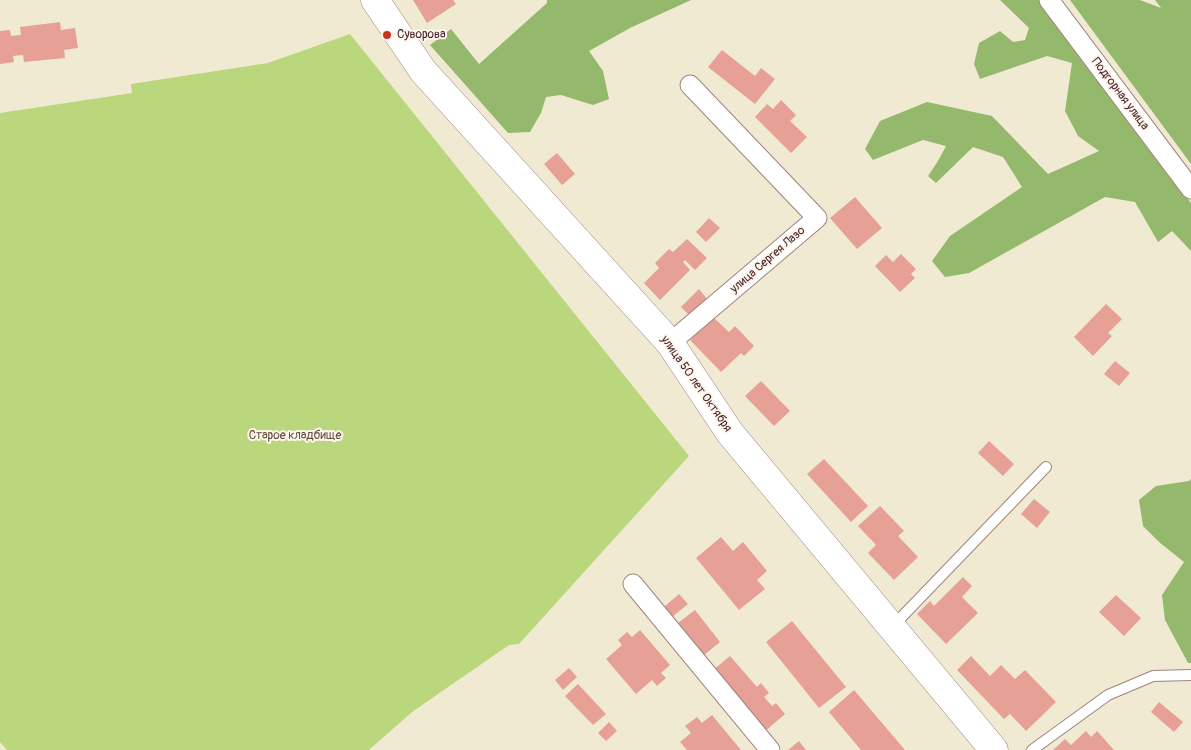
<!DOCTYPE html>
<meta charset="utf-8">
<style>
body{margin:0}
canvas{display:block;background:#f1ead2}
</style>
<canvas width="1191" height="750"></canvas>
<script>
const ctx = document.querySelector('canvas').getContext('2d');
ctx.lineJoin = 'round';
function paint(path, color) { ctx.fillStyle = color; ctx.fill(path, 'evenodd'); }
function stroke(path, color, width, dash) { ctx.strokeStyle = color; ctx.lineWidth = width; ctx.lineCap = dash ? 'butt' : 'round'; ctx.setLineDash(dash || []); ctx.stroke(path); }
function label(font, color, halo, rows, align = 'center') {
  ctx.font = font + ' Pangolin,sans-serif'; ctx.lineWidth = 4; ctx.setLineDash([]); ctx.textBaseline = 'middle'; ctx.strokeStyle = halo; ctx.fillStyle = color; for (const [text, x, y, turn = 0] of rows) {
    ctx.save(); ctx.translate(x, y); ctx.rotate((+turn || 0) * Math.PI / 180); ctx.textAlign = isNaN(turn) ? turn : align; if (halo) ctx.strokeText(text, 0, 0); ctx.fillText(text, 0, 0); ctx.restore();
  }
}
paint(new Path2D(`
 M350,34L689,456L519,644L509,645L412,712L369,750H7L0,742V113L132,93L131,84L268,63Z`), '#bbd77d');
paint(new Path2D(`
 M547,0H691L630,28L589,51L603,71L609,99L593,105L561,95L546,97L541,113L530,132L508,133L430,45L451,29L479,64L547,3Z
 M1000,0H1039L1073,48L1191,203V251L1172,231L1158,242L1135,202L1105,197L969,273L945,277L932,261L950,236L1022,187L1003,157L973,147L936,183L928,176L938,161L946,146L923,140L873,160L865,149L880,121L927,102L992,116L1048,174L1099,151L1078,136L1065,111L1072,63L1047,56L980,79L974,64L979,43L1000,31L1013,42L1025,40L1029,28Z
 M1070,0H1140L1161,8L1155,0H1191V164Z
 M1191,479V663H1188L1165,620L1162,595L1184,562L1159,542L1143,526L1139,500L1156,486L1189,481Z`), '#94b86c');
paint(new Path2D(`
 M413,0H453L456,4L427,23Z
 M60,22L61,30L75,28L78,48L64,50L65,58L24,62L23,55L13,56L14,62L0,64V31L10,30L11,36L21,35L20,27Z
 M722,50L755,76L761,68L775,79L755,104L708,67Z
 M781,100L796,115L790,121L807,137L791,153L755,117L767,104L773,109Z
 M557,153L575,174L562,185L544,164Z
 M855,197L882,228L857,249L830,218Z
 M709,218L720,228L706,242L696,232Z
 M687,239L707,258L695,270L685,260L683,262L690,270L660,300L644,283L659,268L655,263L669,249L673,252Z
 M901,254L916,269L911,274L915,278L900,292L875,266L886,255L893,262Z
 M699,289L708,300L690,316L681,307Z
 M1106,304L1122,319L1108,333L1112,336L1093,356L1074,337Z
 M713,317L729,332L735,326L754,346L744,356L741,353L721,372L690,340Z
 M1115,361L1130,373L1119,386L1104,374Z
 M761,381L790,411L774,426L745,396Z
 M989,441L1014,464L1003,476L978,453Z
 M824,459L868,506L851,522L807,474Z
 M1034,499L1050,512L1037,528L1021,514Z
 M880,506L904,531L898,536L918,557L894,580L868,553L876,545L858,526Z
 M721,537L733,551L743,542L767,571L757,580L765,589L739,610L696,558Z
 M963,577L972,586L962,597L978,613L946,644L917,614L930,601L934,606Z
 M679,594L688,604L672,617L664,607Z
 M1116,595L1141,618L1124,636L1099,612Z
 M695,610L720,642L703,656L678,623Z
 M792,621L846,687L819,708L766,642Z
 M640,630L670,665L661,673L666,678L657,686L652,680L636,694L606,659L622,645L618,640L627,632L632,637Z
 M730,656L757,687L761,683L769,693L764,697L772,706L776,703L785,714L764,732L712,671Z
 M971,656L990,676L1001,665L1015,679L1025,670L1056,702L1026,731L1010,714L1004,719L957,670Z
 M569,668L577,677L563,690L555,680Z
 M578,684L606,714L593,725L565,696Z
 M854,690L905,750H861L829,712Z
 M1159,702L1183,722L1174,732L1151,712Z
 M712,715L741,750H687L680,742L691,733L685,726L697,717L702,723Z
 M609,722L617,731L606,741L598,733Z
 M1086,731L1091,737L1097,731L1114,750H1053L1065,739L1071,745Z
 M799,741L806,750H788Z`), '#e6a096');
const lane = new Path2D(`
 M892,627L1046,467
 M1032,750L1108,695L1153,676L1191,675`);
const street = new Path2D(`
 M1049,0L1191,189
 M670,343L817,218L690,85
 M633,584L770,750`);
const secondary = new Path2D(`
 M375,0L423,71L670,343L730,433L994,750`);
stroke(lane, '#9e847e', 12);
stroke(street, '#9e847e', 21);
stroke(secondary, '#9e847e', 29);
stroke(lane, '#fff', 10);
stroke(street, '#fff', 19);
stroke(secondary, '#fff', 28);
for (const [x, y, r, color] of [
 [387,35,5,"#c8321e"]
]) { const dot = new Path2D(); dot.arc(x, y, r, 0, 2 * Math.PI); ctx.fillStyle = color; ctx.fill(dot); stroke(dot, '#fbf7ec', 2); }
label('12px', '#4a1f2b', '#fbf7ec', [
 ["Суворова",397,35]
], 'left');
label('12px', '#4a1f2b', '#fbf7ec', [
 ["Подгорная улица",1120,94,53],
 ["улица Сергея Лазо",768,260,-41],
 ["улица 50 лет Октября",696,384,55]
]);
label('12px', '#664d40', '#fbf7ec', [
 ["Старое кладбище",295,436]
]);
</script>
